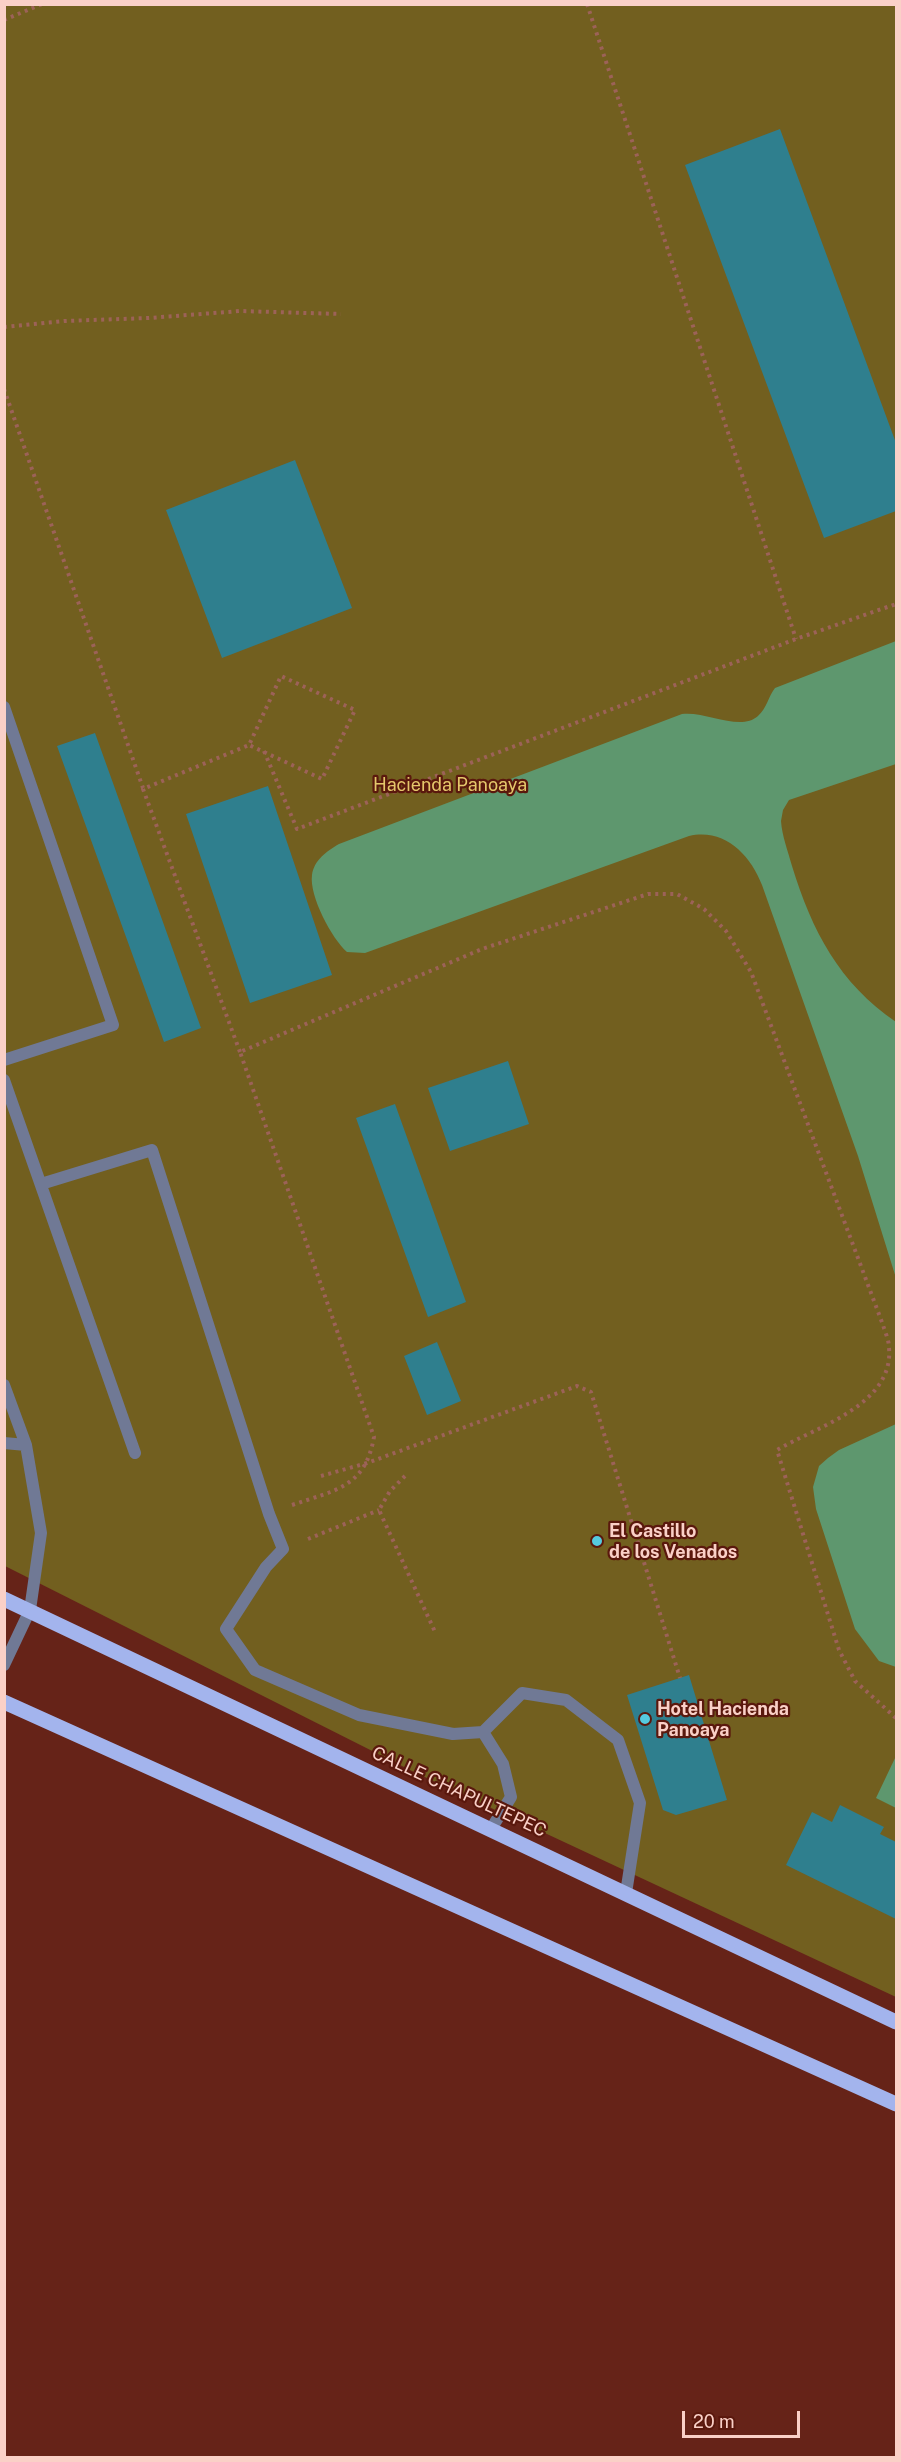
<!DOCTYPE html>
<style>
body{margin:0}
#map{position:relative;width:901px;height:2462px;overflow:hidden;background:#662318;font-family:"Public Sans",sans-serif}
canvas{display:block}
.frame{position:absolute;inset:0;border:6px solid #fad0c7;pointer-events:none}
.scale{position:absolute;left:682px;top:2411px;width:118px;height:27px;box-sizing:border-box;border:3px solid #fad0c7;border-top:0;padding-left:8px;font-size:18px;line-height:21px;white-space:nowrap;color:#fad0c7;-webkit-text-stroke:4px #5a180d;paint-order:stroke}
</style>
<div id="map">
<canvas width="901" height="2462"></canvas>
<div class="frame"></div>
<div class="scale">20 m</div>
</div>
<script>
const ctx = document.querySelector('canvas').getContext('2d');
ctx.lineJoin = 'round';
function paint(path, color) { ctx.fillStyle = color; ctx.fill(path, 'evenodd'); }
function stroke(path, color, width, dash) { ctx.strokeStyle = color; ctx.lineWidth = width; ctx.lineCap = dash ? 'butt' : 'round'; ctx.setLineDash(dash || []); ctx.stroke(path); }
function label(font, color, halo, rows, align = 'center') {
  ctx.font = font + ' "Public Sans",sans-serif'; ctx.lineWidth = 4.5; ctx.setLineDash([]); ctx.textBaseline = 'middle'; ctx.strokeStyle = halo; ctx.fillStyle = color; for (const [text, x, y, turn = 0] of rows) {
    ctx.save(); ctx.translate(x, y); ctx.rotate((+turn || 0) * Math.PI / 180); ctx.textAlign = isNaN(turn) ? turn : align; if (halo) ctx.strokeText(text, 0, 0); ctx.fillText(text, 0, 0); ctx.restore();
  }
}
paint(new Path2D(`
 M4,5H896V1997L412,1771L5,1566Z`), '#725f1f');
paint(new Path2D(`
 M896,641V764L789,800L783,810L781,821C782,836 788,851 792,866C812,931 839,983 896,1022V1278L858,1156L762,885C750,854 724,828 689,836L365,953L347,952C332,939 309,896 312,875C314,860 327,851 339,844L682,714C707,711 740,732 758,716C767,708 768,697 775,688Z
 M896,1424V1667L879,1661L855,1629L816,1509L813,1487L819,1466L828,1458L839,1450Z
 M896,1756V1808L876,1798Z`), '#5e976e');
paint(new Path2D(`
 M780,129L896,443V511L824,538L685,165Z
 M295,460L352,608L222,658L166,510Z
 M95,733L201,1028L164,1042L57,746Z
 M268,786L332,975L250,1003L186,814Z
 M508,1061L529,1124L450,1151L428,1088Z
 M395,1104L466,1302L428,1317L356,1118Z
 M437,1342L461,1401L427,1415L404,1356Z
 M689,1675L727,1800L676,1815L663,1810L627,1695Z
 M840,1805L884,1827L880,1834L896,1842V1919L786,1865L812,1812L832,1822Z`), '#2f7f8e');
stroke(new Path2D(`
 M587,4L796,639
 M4,20L42,4
 M4,327L64,321L149,318L240,311L341,314
 M4,389L143,788
 M264,751L297,829L796,639L896,604
 M240,1052L143,789L249,745L281,676L355,710L322,779L249,745
 M321,1476L367,1463L577,1386L591,1392L680,1678
 M405,1476L390,1491L379,1510L436,1634
 M292,1505C335,1490 365,1488 374,1437L240,1052L482,949L648,894H677L704,909L726,931L751,972L883,1325C885,1332 889,1340 889,1348C894,1405 816,1427 777,1450L839,1650L855,1681L896,1718
 M308,1539L379,1510`), '#9c6258', 4, [3, 4.5]);
stroke(new Path2D(`
 M4,707L113,1025L4,1060
 M4,1080L135,1453
 M41,1184L152,1150L269,1514L283,1549L266,1567L226,1629L255,1670L359,1715L453,1734L483,1732L522,1693L566,1700L618,1740L640,1803L626,1893
 M4,1385L26,1445L41,1533L30,1610L4,1665
 M4,1443L26,1445
 M483,1732L503,1764L511,1797L491,1829`), '#707995', 12);
stroke(new Path2D(`
 M4,1599L896,2022
 M4,1702L896,2104`), '#a3b4ed', 15);
for (const [x, y, r, color] of [
 [597,1541,6,"#55cadf"],
 [645,1719,6,"#55cadf"]
]) { const dot = new Path2D(); dot.arc(x, y, r, 0, 2 * Math.PI); ctx.fillStyle = color; ctx.fill(dot); stroke(dot, '#5a180d', 2); }
label('18px', '#e4c76b', '#5a180d', [
 ["Hacienda Panoaya",450,785]
]);
label('bold 18px', '#fad0c7', '#5a180d', [
 ["El Castillo",609,1531],
 ["de los Venados",609,1552],
 ["Hotel Hacienda",657,1709],
 ["Panoaya",657,1730]
], 'left');
label('18px', '#fad0c7', '#5a180d', [
 ["CALLE CHAPULTEPEC",459,1792,25]
]);
</script>
